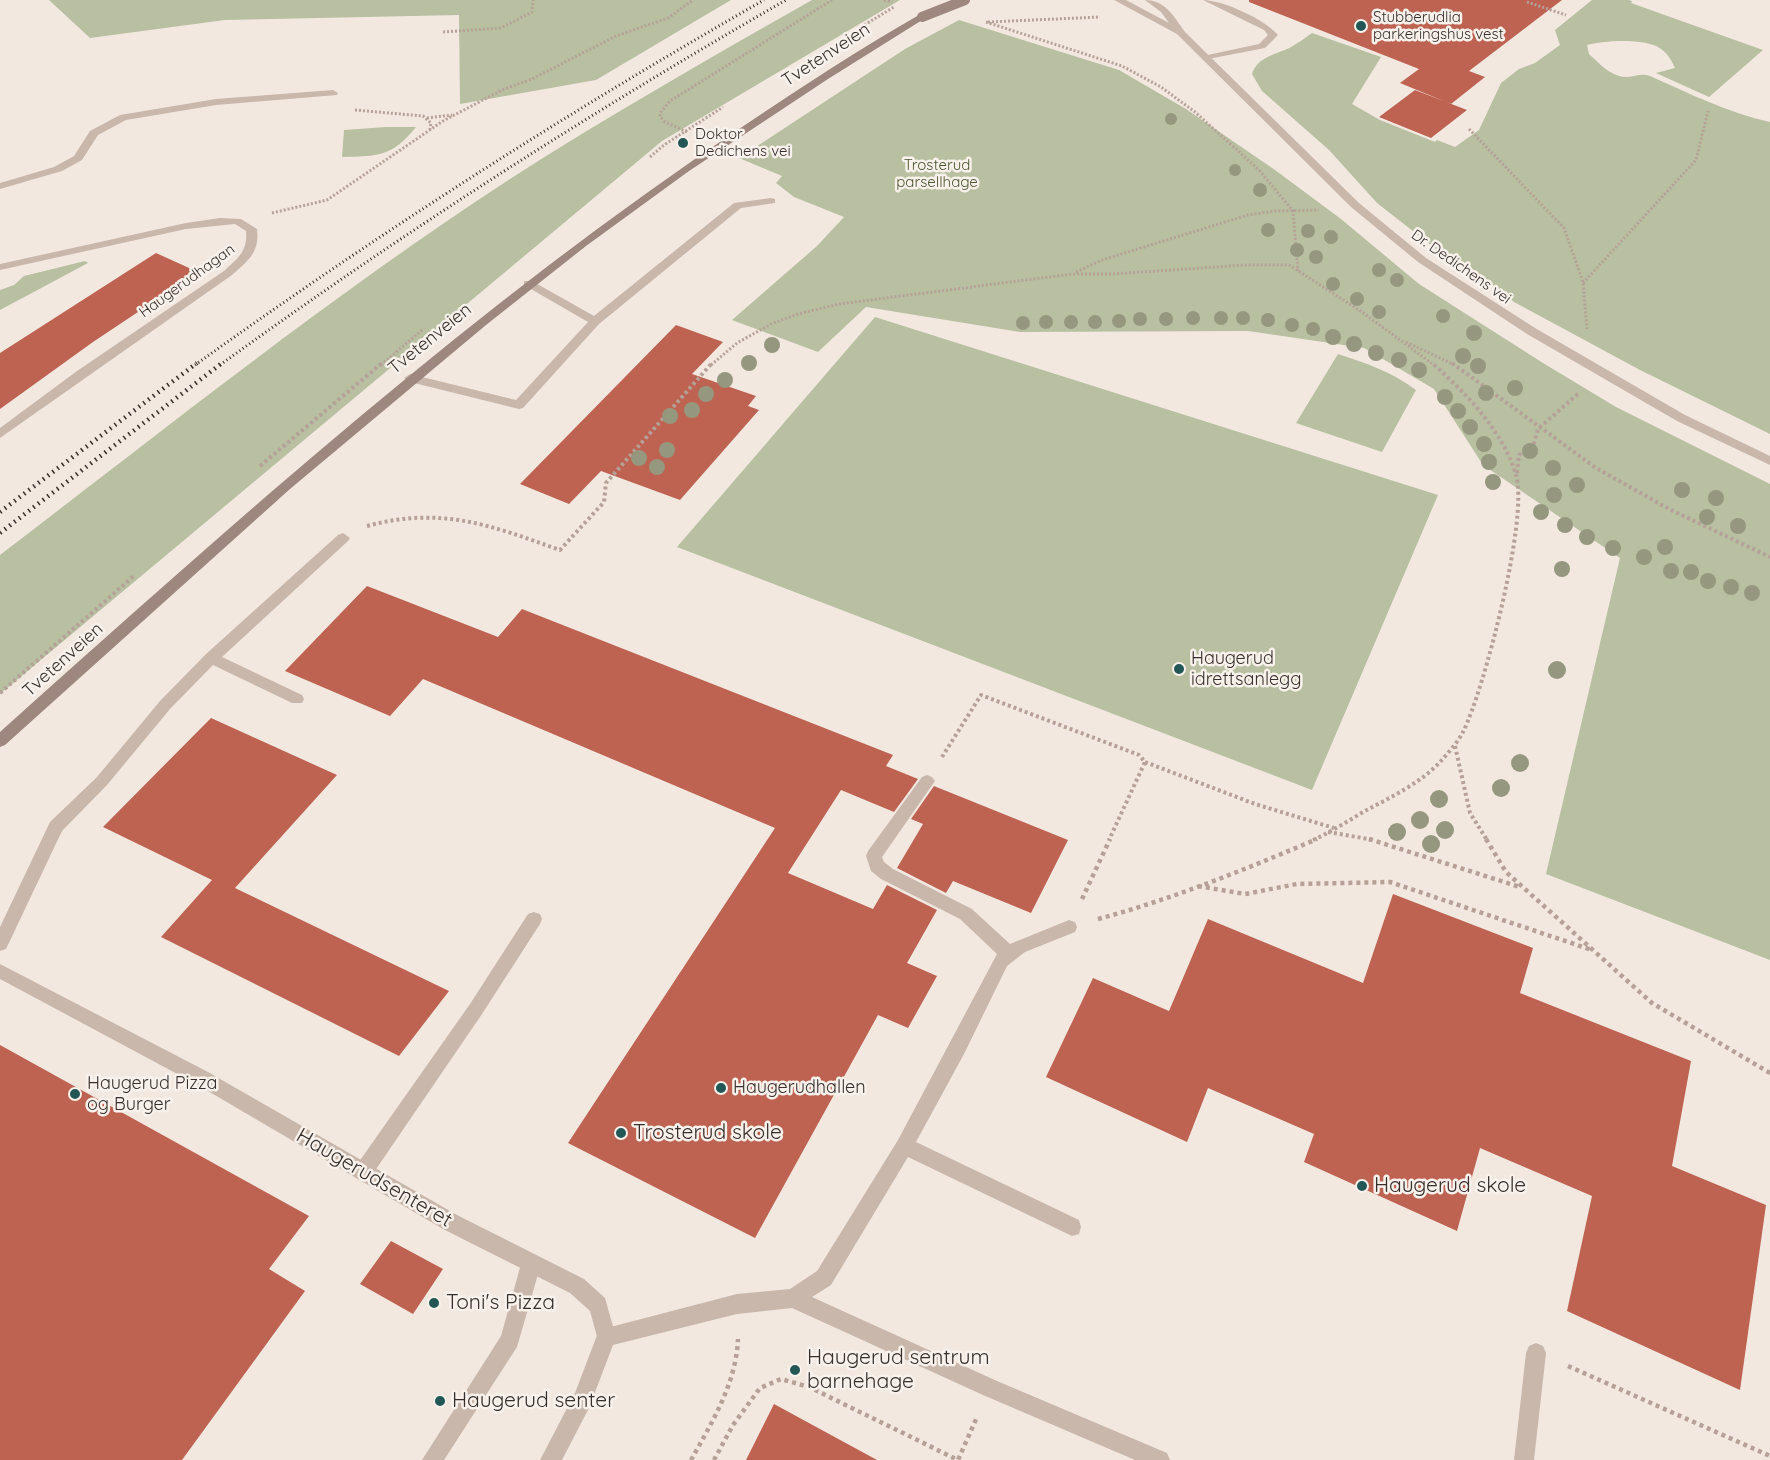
<!DOCTYPE html>
<style>
body{margin:0}
canvas{display:block;background:#f2e8e0}
</style>
<canvas width="1770" height="1460"></canvas>
<script>
const ctx = document.querySelector('canvas').getContext('2d');
ctx.lineJoin = 'round';
function paint(path, color) { ctx.fillStyle = color; ctx.fill(path, 'evenodd'); }
function stroke(path, color, width, dash) { ctx.strokeStyle = color; ctx.lineWidth = width; ctx.lineCap = dash ? 'butt' : 'round'; ctx.setLineDash(dash || []); ctx.stroke(path); }
function label(font, color, halo, rows, align = 'center') {
  ctx.font = font + ' Quicksand,sans-serif'; ctx.lineWidth = 5; ctx.setLineDash([]); ctx.textBaseline = 'middle'; ctx.strokeStyle = halo; ctx.fillStyle = color; for (const [text, x, y, turn = 0] of rows) {
    ctx.save(); ctx.translate(x, y); ctx.rotate((+turn || 0) * Math.PI / 180); ctx.textAlign = isNaN(turn) ? turn : align; if (halo) ctx.strokeText(text, 0, 0); ctx.fillText(text, 0, 0); ctx.restore();
  }
}
paint(new Path2D(`
 M49,0H731L596,80L460,104L459,15L225,20L90,38Z
 M812,0H900L662,141L0,694V555C168,427 333,294 510,179C608,116 710,58 812,0Z
 M1592,0H1629L1632,1L1631,3L1763,50L1709,97L1656,73L1675,68C1672,61 1668,54 1661,49C1648,38 1604,40 1587,45L1589,54C1600,64 1611,77 1627,77C1635,76 1643,73 1650,76C1688,93 1729,113 1770,122V434L1640,370L1514,302L1469,266L1441,253L1377,203L1329,150L1262,91L1252,74C1258,56 1276,55 1291,47C1298,43 1305,38 1312,33L1381,57L1352,104L1380,120L1435,142L1437,140L1455,147L1479,130L1501,83L1519,69L1535,63L1560,45L1555,30Z
 M959,20L1119,70L1186,109L1275,170L1341,219L1419,284L1543,363L1616,407L1770,484V960L1546,874L1620,558L1483,465L1434,389L1364,348L1248,331L1020,332L866,307L818,352L732,320L817,246L844,217L794,197L776,183L782,176L739,158L905,49Z
 M386,127H416C392,157 378,156 342,157L344,130Z
 M85,261L88,263L0,310V290L14,285L24,276Z
 M875,317L1438,495L1312,790L677,547Z
 M1338,354C1366,363 1392,372 1416,390L1382,452L1296,423Z`), '#b8c0a1');
paint(new Path2D(`
 M1249,0H1562L1469,71L1485,77L1451,104L1400,83L1419,69L1249,2Z
 M1415,90L1467,110L1431,138L1379,117Z
 M156,253L198,272L93,342L0,409V353Z
 M676,325L723,342L692,374L756,396L748,406L759,410L680,500L601,471L569,504L520,484Z
 M367,586L498,637L522,609L893,755L886,766L918,779L894,812L841,790L788,873L873,909L887,885L937,910L907,963L937,976L908,1028L878,1015L755,1238L568,1143L775,828L423,679L390,716L285,671Z
 M211,718L337,775L235,888L449,991L399,1056L161,937L212,880L103,827Z
 M934,786L1068,840L1031,913L953,881L946,893L897,868L923,824L911,819Z
 M1393,894L1533,948L1520,993L1691,1061L1672,1166L1766,1205L1740,1390L1567,1311L1592,1196L1480,1148L1457,1231L1304,1162L1314,1134L1208,1088L1187,1142L1046,1077L1093,978L1169,1011L1208,919L1363,983Z
 M0,1045L309,1216L269,1269L305,1291L182,1460H0Z
 M391,1241L443,1269L413,1314L360,1284Z
 M774,1404L877,1460H746Z`), '#be6352');
stroke(new Path2D(`
 M884,0L892,2
 M1527,2L1566,15
 M986,22L1122,66L1161,87L1195,112L1259,170L1293,211L1298,271
 M988,22L1100,17
 M443,32L501,28L532,12L533,0
 M355,110L423,116L431,123L430,129
 M427,118L452,115
 M1469,129L1564,228L1583,282L1587,329
 M687,132L665,122L660,117V113L670,101L832,0
 M650,157L664,145L723,107
 M272,213L327,200L443,121L504,89L532,79L616,36L668,18L693,0
 M1076,272L1102,260L1248,215L1275,211L1319,210
 M1583,283L1696,160L1708,111
 M1406,342L1455,365
 M381,365L422,330
 M711,365L737,343L771,324L798,314L839,304L1072,274H1113L1245,265H1289L1362,312L1434,365`), '#b5a197', 3, [2, 2]);
stroke(new Path2D(`
 M1452,363L1596,468L1669,509L1770,557
 M260,466L382,363
 M1517,473L1519,455L1534,443L1538,429L1579,393
 M367,526C441,506 490,525 560,550L604,502L606,483L712,363
 M0,693L135,575
 M1455,746L1470,813L1487,840
 M942,757L981,695L1139,755L1145,762L1109,840
 M1145,762L1255,804L1334,828
 M1328,832L1374,840
 M1313,840C1331,832 1348,821 1365,811C1391,797 1421,783 1441,761C1448,753 1458,742 1463,732C1484,690 1529,518 1516,475C1503,431 1466,393 1432,363`), '#b5a197', 4, [3, 3]);
stroke(new Path2D(`
 M1369,839L1520,887
 M1486,839L1506,872L1652,1003L1770,1073
 M1198,886L1245,894L1297,884L1390,882L1592,950
 M1082,899L1110,839
 M1098,919C1173,899 1246,869 1317,839
 M1568,1366L1770,1456
 M691,1460C712,1422 736,1384 738,1339
 M714,1460L733,1425L760,1388L781,1379L809,1387L958,1460L977,1417`), '#b5a197', 4.5, [4, 4]);
paint(new Path2D(`
 M1203,0C1223,0 1266,20 1278,35L1265,48L1203,60V56L1259,44L1268,35L1264,30Z
 M333,90L338,93L337,95L216,105L126,120L98,135L82,160L62,171L0,189V183L54,167L74,156L90,131L120,115L216,99Z
 M771,198L775,199V203L741,208L599,324L523,408L519,409L410,382L404,378L410,374L516,400L588,322L524,285V281H532L594,316L734,203Z
 M220,218L241,219L257,229C260,252 248,261 232,275L0,438V428L77,371L224,271C238,258 248,251 246,231L235,224L186,229L0,270V264L186,223Z
 M343,533L350,538L348,541L222,657L302,695L304,699L302,703H292L213,665L170,709L107,785L62,831L6,949L0,951V927L50,822L97,777L160,701L206,654L338,535Z
 M927,775L932,777L935,781L882,857L884,862L893,869L972,909L1010,944L1069,920L1075,922L1077,927L1075,932L1025,952L1007,966L964,1054L916,1142L1079,1220L1081,1227L1079,1234L1072,1236L908,1157L831,1285L812,1297L997,1381L1167,1453L1170,1460H1135L983,1395L792,1308L737,1314L613,1345L589,1408L562,1460H540L575,1393L599,1330L737,1294L790,1289L817,1271L898,1140L997,954L960,919L881,879L871,871L866,856L868,851L922,777Z
 M534,912L540,914L542,919L540,924L482,1014L370,1178L363,1181L356,1178L354,1172L356,1166L470,1004L528,914Z
 M531,1254L538,1257L541,1264L517,1347L444,1460H422L501,1336L521,1264L524,1257Z
 M1536,1343L1543,1346L1546,1353L1534,1460H1514L1526,1353L1529,1346Z`), '#c9b7ac');
paint(new Path2D(`
 M0,964L208,1072L457,1215L584,1279L605,1298L616,1337L613,1344L606,1347L599,1344L590,1311L570,1293L443,1229L196,1084L0,979Z`), '#c9b7ac');
paint(new Path2D(`
 M1114,0H1126L1169,23L1161,12L1145,0C1166,0 1174,17 1185,32L1359,203L1426,258L1535,328L1685,415L1770,456V465L1677,421L1527,334L1418,262L1351,207L1177,34Z`), '#c9b7ac');
paint(new Path2D(`
 M919,15L927,17L828,79L689,171L586,246L486,325L290,489L5,745L0,747V732C239,518 478,303 745,125C802,87 859,49 919,15Z`), '#9d877e');
stroke(new Path2D(`
 M195,365C379,233 568,112 764,0
 M220,365C402,233 591,112 786,0`), '#382e2b', 3, [1, 3]);
stroke(new Path2D(`
 M0,512L197,363
 M0,533L222,363`), '#382e2b', 4.5, [1.5, 4.5]);
stroke(new Path2D(`
 M861,27L894,7`), '#b5a197', 3, [2, 2]);
stroke(new Path2D(`
 M922,17L965,0`), '#9d877e', 10);
ctx.fillStyle = '#96977f';
for (const [x, y, r] of [
 [1171,119,6],
 [1235,170,6],
 [1260,190,7],
 [1268,230,7],
 [1308,231,7],
 [1331,237,7],
 [1297,250,7],
 [1316,257,7],
 [1379,270,7],
 [1397,280,7],
 [1333,284,7],
 [1357,299,7],
 [1379,312,7],
 [1443,316,7],
 [1193,318,7],
 [1221,318,7],
 [1243,318,7],
 [1140,319,7],
 [1166,319,7],
 [1268,320,7],
 [1119,321,7],
 [1046,322,7],
 [1071,322,7],
 [1095,322,7],
 [1023,323,7],
 [1292,325,7],
 [1313,329,7],
 [1474,333,8],
 [1333,337,8],
 [1354,344,8],
 [772,345,8],
 [1376,353,8],
 [1463,356,8],
 [1399,360,8],
 [749,363,8],
 [1478,366,8],
 [1419,370,8],
 [725,380,8],
 [1515,388,8],
 [1486,393,8],
 [706,394,8],
 [1445,397,8],
 [692,410,8],
 [1458,411,8],
 [670,416,8],
 [1470,427,8],
 [1484,444,8],
 [667,450,8],
 [1530,451,8],
 [639,458,8],
 [1489,462,8],
 [657,467,8],
 [1553,468,8],
 [1493,482,8],
 [1577,485,8],
 [1682,490,8],
 [1554,495,8],
 [1716,498,8],
 [1541,512,8],
 [1707,517,8],
 [1565,525,8],
 [1738,526,8],
 [1587,537,8],
 [1665,547,8],
 [1613,548,8],
 [1644,557,8],
 [1562,569,8],
 [1671,571,8],
 [1691,572,8],
 [1708,581,8],
 [1731,587,8],
 [1752,593,8],
 [1557,670,9],
 [1520,763,9],
 [1501,788,9],
 [1439,799,9],
 [1420,820,9],
 [1445,830,9],
 [1397,832,9],
 [1431,844,9]
]) { ctx.beginPath(); ctx.arc(x, y, r, 0, 2 * Math.PI); ctx.fill(); }
for (const [x, y, r, color] of [
 [1361,26,6,"#235756"],
 [683,143,6,"#235756"],
 [1179,669,6,"#235756"],
 [721,1088,6,"#235756"],
 [75,1094,6,"#235756"],
 [621,1133,6,"#235756"],
 [1362,1186,6,"#235756"],
 [434,1303,6,"#235756"],
 [795,1370,6,"#235756"],
 [440,1401,6,"#235756"]
]) { const dot = new Path2D(); dot.arc(x, y, r, 0, 2 * Math.PI); ctx.fillStyle = color; ctx.fill(dot); stroke(dot, '#f9f2ec', 2); }
label('15px', '#382e2b', '#f9f2ec', [
 ["Stubberudlia",1373,17],
 ["parkeringshus vest",1373,34],
 ["Doktor",695,134],
 ["Dedichens vei",695,151]
], 'left');
label('15px', '#4a5530', '#f9f2ec', [
 ["Trosterud",937,165],
 ["parsellhage",937,182]
]);
label('15px', '#382e2b', '#f9f2ec', [
 ["Dr. Dedichens vei",1461,267,35],
 ["Haugerudhagan",187,281,-36]
]);
label('18px', '#382e2b', '#f9f2ec', [
 ["Tvetenveien",826,55,-33],
 ["Tvetenveien",430,339,-39],
 ["Tvetenveien",63,660,-42]
]);
label('18px', '#382e2b', '#f9f2ec', [
 ["Haugerud",1191,659],
 ["idrettsanlegg",1191,680],
 ["Haugerud Pizza",87,1084],
 ["og Burger",87,1105],
 ["Haugerudhallen",733,1088]
], 'left');
label('21px', '#382e2b', '#f9f2ec', [
 ["Trosterud skole",633,1133],
 ["Haugerud skole",1374,1186],
 ["Toni's Pizza",446,1303],
 ["Haugerud sentrum",807,1358],
 ["barnehage",807,1382],
 ["Haugerud senter",452,1401]
], 'left');
label('21px', '#382e2b', '#f9f2ec', [
 ["Haugerudsenteret",374,1178,30]
]);
</script>
